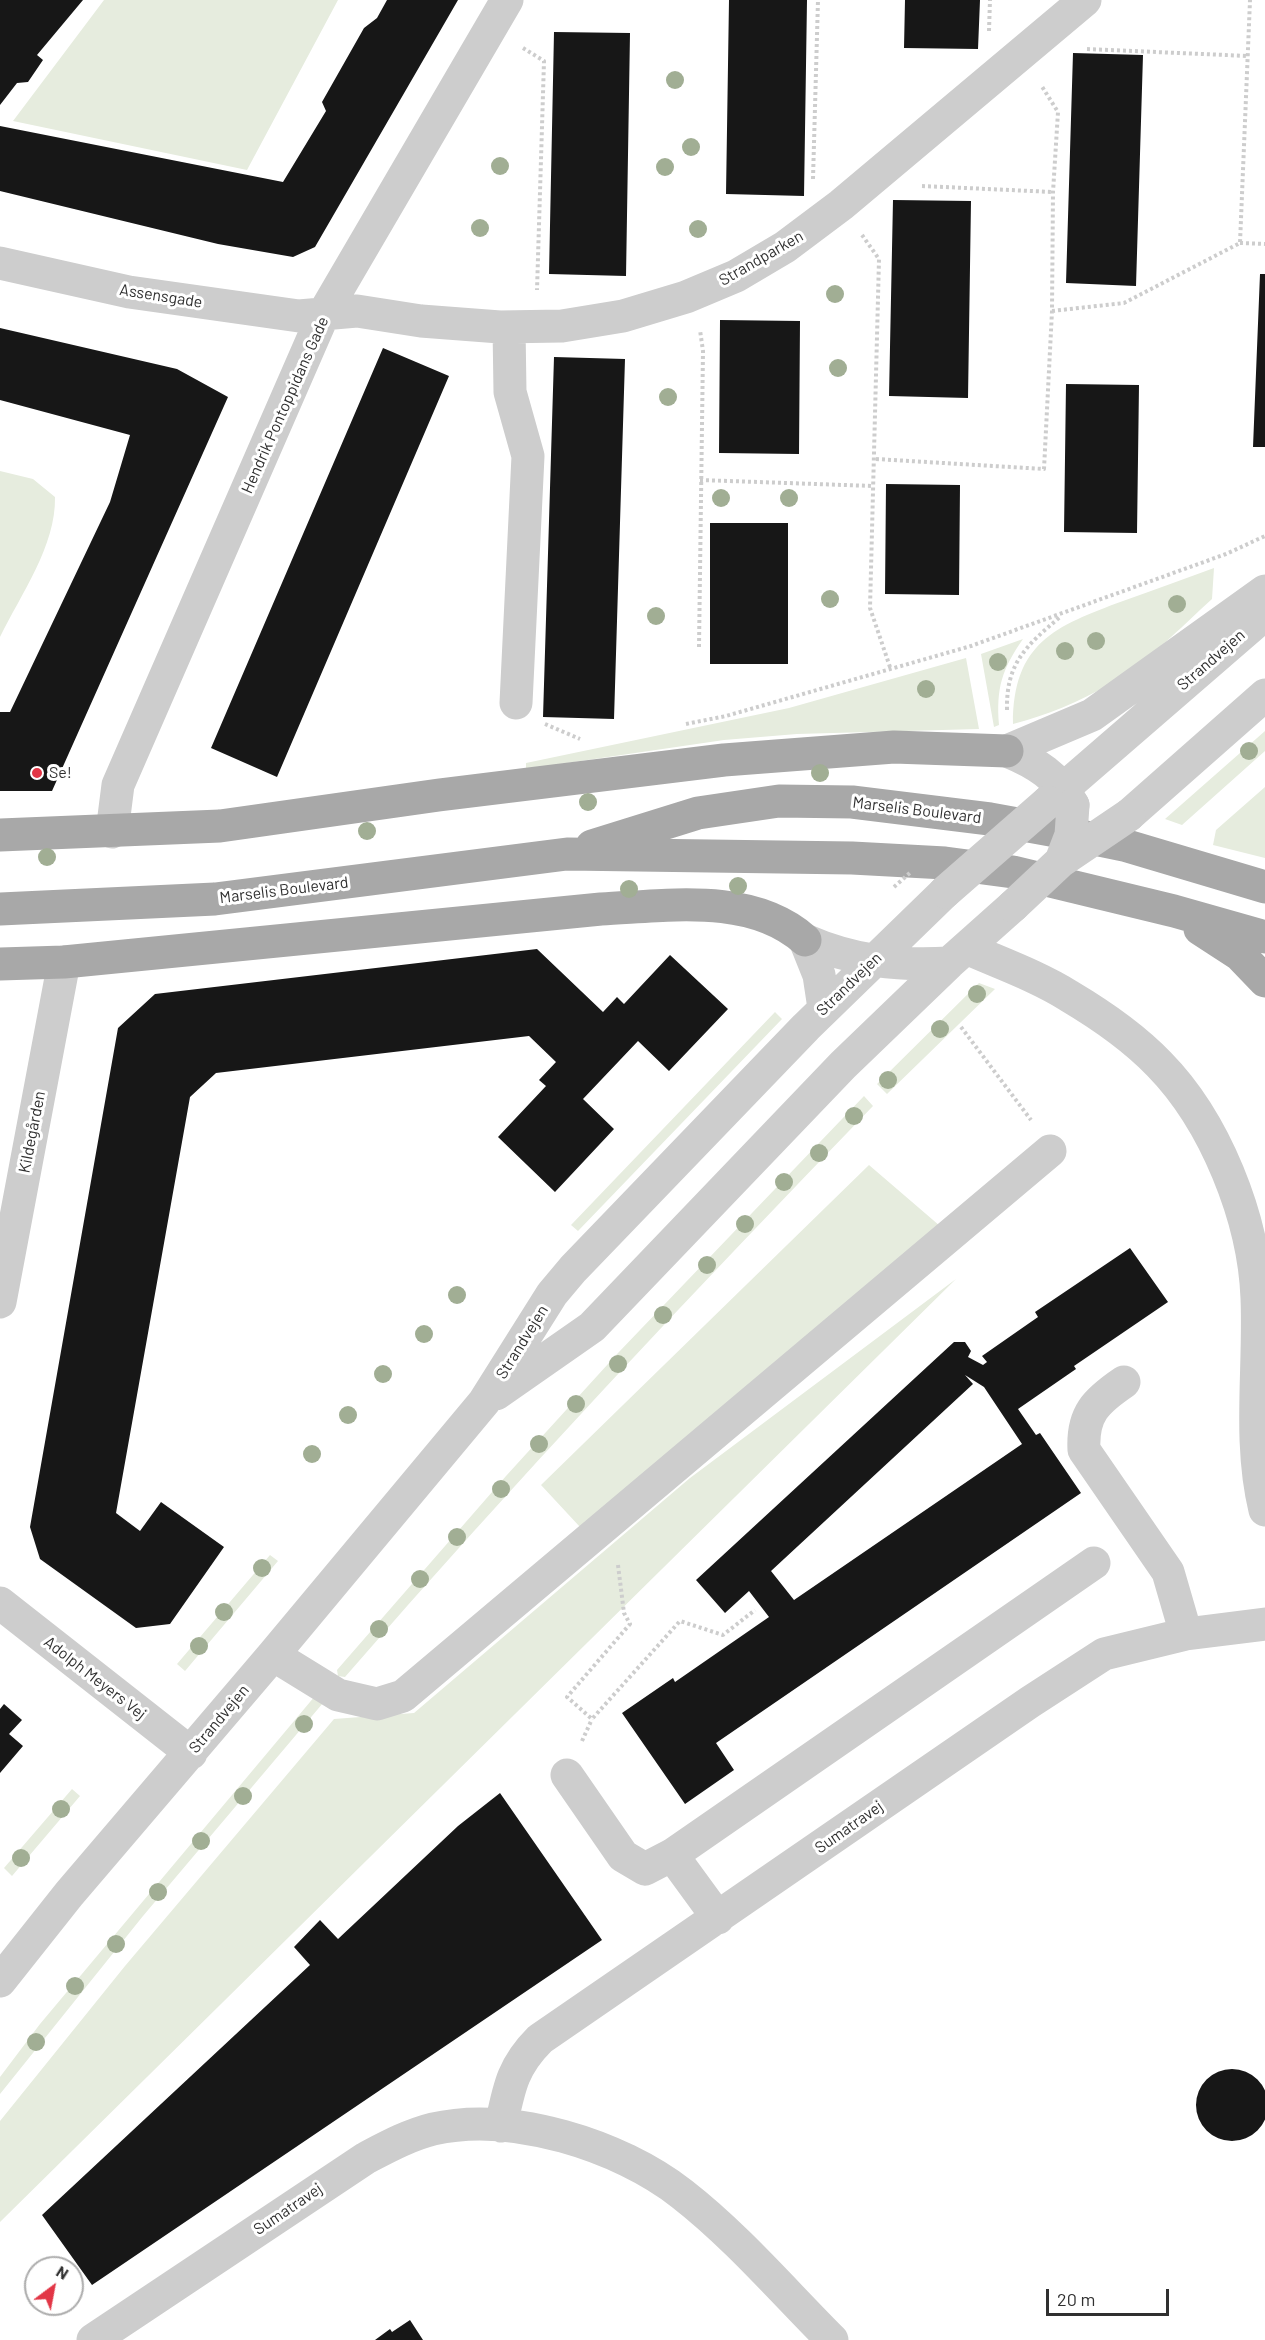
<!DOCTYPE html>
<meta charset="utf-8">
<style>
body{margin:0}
#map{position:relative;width:1265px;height:2340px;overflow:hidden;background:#fff;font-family:Barlow,sans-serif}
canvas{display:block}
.north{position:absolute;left:24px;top:2256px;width:60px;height:60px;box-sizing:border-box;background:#fff;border:2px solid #acacac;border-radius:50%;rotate:32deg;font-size:16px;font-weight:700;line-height:24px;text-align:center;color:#303030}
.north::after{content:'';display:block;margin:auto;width:21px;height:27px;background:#e23646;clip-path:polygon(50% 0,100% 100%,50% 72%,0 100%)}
.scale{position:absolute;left:1046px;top:2289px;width:123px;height:27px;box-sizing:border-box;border:3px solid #303030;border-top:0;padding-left:8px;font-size:18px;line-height:21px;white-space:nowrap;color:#303030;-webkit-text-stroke:4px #fff;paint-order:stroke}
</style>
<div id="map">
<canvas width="1265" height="2340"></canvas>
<div class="north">N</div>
<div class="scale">20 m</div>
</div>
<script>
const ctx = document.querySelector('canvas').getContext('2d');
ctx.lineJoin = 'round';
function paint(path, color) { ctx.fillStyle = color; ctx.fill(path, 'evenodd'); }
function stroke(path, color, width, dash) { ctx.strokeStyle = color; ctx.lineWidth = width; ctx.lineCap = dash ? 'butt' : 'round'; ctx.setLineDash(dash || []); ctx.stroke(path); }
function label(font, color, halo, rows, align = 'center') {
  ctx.font = font + ' Barlow,sans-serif'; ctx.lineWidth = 6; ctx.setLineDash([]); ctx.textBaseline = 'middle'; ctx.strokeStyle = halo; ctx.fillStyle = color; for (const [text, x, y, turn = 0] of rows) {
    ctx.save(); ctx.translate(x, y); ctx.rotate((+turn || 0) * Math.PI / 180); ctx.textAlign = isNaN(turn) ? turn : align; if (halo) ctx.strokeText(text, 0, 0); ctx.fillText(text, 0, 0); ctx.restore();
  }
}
paint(new Path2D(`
 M104,0H338L247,170L13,121Z
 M0,471L33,479L55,497C56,546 21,594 0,637Z
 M1214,568L1212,599C1180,628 1148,662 1110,684C1079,702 1047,715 1013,724C1013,643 1055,626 1123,601C1154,590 1184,579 1214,568Z
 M1023,639C1002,669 996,688 999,725L994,727L981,654Z
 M966,658L979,729L797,734L724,740L526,769V763L789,708Z
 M1265,731V751L1182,825L1165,819Z
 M1265,787V858L1213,845L1216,830Z
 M979,983L995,989L887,1094L877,1084Z
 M775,1012L782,1019L578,1231L571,1225Z
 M864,1096L873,1106C693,1292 515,1481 345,1677L338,1676L337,1670L506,1476L618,1353Z
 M869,1165L940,1226L580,1527L541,1485Z
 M956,1279L0,2222V2121L125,1966L334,1719L414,1713L690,1478Z
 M270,1555L278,1561L185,1671L177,1664Z
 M315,1696L323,1703L143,1916L0,2094V2077L40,2024Z
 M72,1789L80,1796L12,1876L4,1868Z`), '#e6ecde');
paint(new Path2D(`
 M0,0H83L37,55L43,60L28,82L17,83L0,105Z
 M387,0H458L315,247L293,257L218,244L0,191V126L283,182L326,111L322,102L364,28L377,18Z
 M729,0H807L804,196L726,194Z
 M905,0H980L978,49L904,48Z
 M554,32L630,33L626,276L549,274Z
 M1073,53L1143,55L1136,286L1066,283Z
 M893,200L971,201L968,398L889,396Z
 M1260,274H1265V447H1253Z
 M720,320L800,321L799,454L719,453Z
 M0,328L177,369L228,397L52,791H0V712H10L110,502L130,435L0,400Z
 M383,348L449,376L277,777L211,748Z
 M554,357L625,359L614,719L543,717Z
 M1066,384L1139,385L1137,533L1064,532Z
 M886,484L960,485L959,595L885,594Z
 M710,523H788V664H710Z
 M537,949L603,1012L617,997L624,1004L670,955L728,1009L669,1071L638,1041L583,1099L614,1129L555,1192L498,1137L546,1086L539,1080L556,1062L529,1036L216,1073L190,1097L116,1513L140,1531L161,1502L224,1547L170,1624L136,1628L40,1559L30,1527L118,1028L155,994Z
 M1130,1248L1168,1302L1074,1366L1076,1369L1018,1409L1036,1435L1040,1433L1081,1493L716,1743L734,1770L685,1804L622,1713L673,1678L675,1682L769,1617L749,1591L725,1613L696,1580L954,1342H965L971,1351L968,1357L983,1365L987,1362L982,1356L1038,1317L1035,1312ZM965,1375L984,1387L1022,1444L794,1600L771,1571L973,1384Z
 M4,1704L22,1720L9,1734L23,1746L0,1773V1709Z
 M500,1793L602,1940L92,2285L42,2215L310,1965L294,1947L320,1920L338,1939L458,1826Z
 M1196 2105a36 36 0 1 1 72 0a36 36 0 1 1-72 0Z
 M410,2320L423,2340H375L390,2329L392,2332Z`), '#171717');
stroke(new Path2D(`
 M989,31L990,0
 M523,48L544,61L537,290
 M1087,49L1248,56
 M813,179L818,0
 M922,186L1053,192
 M862,235L879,259L870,608L891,670
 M1240,243L1265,244
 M1052,311L1124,303L1240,243L1250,0
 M876,459L1044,469L1052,311L1053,192L1058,112L1041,85
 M700,480L873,486
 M699,647L703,351L700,330
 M1007,710C1006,663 1026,646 1060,617
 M545,724L580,739
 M686,724L726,716L971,646L1226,554L1265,536
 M961,1027L1031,1120
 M618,1565L624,1613L630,1624L567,1697L592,1719L680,1621L723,1635L755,1610
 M582,1741L592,1719`), '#cdcdcd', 4, [3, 3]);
stroke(new Path2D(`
 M0,263L129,292L299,316L357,311L421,321L500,327L562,326L623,316L686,297L736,276L785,247L841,205L1085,0
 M509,327L510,392L528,456L516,703
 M1007,751L1092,715L1265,591
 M1007,751C1036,763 1058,776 1073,805
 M1048,802L1264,615
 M1129,815L1265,695
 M112,832L118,785L324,313L507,0
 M805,940C853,961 897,966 949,963
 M805,940L819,975L824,1008
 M966,948C1000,963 1037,976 1069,996C1101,1015 1133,1037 1159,1064C1215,1121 1254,1218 1257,1298C1260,1369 1248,1440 1265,1510
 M0,1302L64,962
 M1124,1382C1096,1401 1082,1414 1084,1450L1168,1572L1186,1634
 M496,1394L592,1327L843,1065L949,963L1013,906
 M0,1603L191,1753
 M273,1655L338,1695L377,1704L403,1696L1050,1151
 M567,1775L623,1856L645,1869L672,1855L1094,1563
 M672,1855L718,1918
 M0,1981L69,1894L273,1655L484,1402L552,1294L573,1269L806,1027L945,892
 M501,2126C509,2088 512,2067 540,2039L1030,1702L1104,1654L1186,1634L1265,1624
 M93,2340L366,2158C387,2147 409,2135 433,2129C511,2111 620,2145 682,2194C736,2236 783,2291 832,2340`), '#cdcdcd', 33);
stroke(new Path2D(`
 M0,835L220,826L439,795L724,760L894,747L1007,751
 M592,846L698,813L779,801L852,802L990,819L1056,831L1124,845L1265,887
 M0,909L215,899L567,854L852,858L945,863L1013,872L1174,911L1265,937
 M1200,929L1240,955L1265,981
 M0,964L64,962L601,909C667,906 751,892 805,940`), '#a8a8a8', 33);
stroke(new Path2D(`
 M894,887L911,872`), '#cdcdcd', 4, [3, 3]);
stroke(new Path2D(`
 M1061,861L1071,835L1073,805
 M945,892L1048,802
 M1013,906L1061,861L1129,815`), '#cdcdcd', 33);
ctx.fillStyle = '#a1ae94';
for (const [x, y] of [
 [675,80],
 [691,147],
 [500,166],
 [665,167],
 [480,228],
 [698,229],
 [835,294],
 [838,368],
 [668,397],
 [721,498],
 [789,498],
 [830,599],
 [1177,604],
 [656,616],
 [1096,641],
 [1065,651],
 [998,662],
 [926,689],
 [1249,751],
 [820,773],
 [588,802],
 [367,831],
 [47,857],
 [738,886],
 [629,889],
 [977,994],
 [940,1029],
 [888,1080],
 [854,1116],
 [819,1153],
 [784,1182],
 [745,1224],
 [707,1265],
 [457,1295],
 [663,1315],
 [424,1334],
 [618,1364],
 [383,1374],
 [576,1404],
 [348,1415],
 [539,1444],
 [312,1454],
 [501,1489],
 [457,1537],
 [262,1568],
 [420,1579],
 [224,1612],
 [379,1629],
 [199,1646],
 [304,1724],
 [243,1796],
 [61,1809],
 [201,1841],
 [21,1858],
 [158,1892],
 [116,1944],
 [75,1986],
 [36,2042]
]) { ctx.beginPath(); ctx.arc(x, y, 9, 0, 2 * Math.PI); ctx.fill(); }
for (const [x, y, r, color] of [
 [37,773,6,"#e23646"]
]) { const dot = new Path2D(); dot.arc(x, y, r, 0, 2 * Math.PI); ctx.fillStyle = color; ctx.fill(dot); stroke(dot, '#fff', 2); }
label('16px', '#303030', '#fff', [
 ["Strandparken",761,258,-30],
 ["Assensgade",161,296,9],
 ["Hendrik Pontoppidans Gade",285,405,-66],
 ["Strandvejen",1211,660,-41],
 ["Marselis Boulevard",917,810,7],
 ["Marselis Boulevard",284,890,-7],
 ["Strandvejen",849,984,-44],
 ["Kildegården",32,1132,-79],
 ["Strandvejen",522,1342,-58],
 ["Adolph Meyers Vej",95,1678,38],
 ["Strandvejen",219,1719,-50],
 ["Sumatravej",849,1827,-35],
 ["Sumatravej",288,2209,-34]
]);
label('16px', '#303030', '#fff', [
 ["Se!",49,773]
], 'left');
</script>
